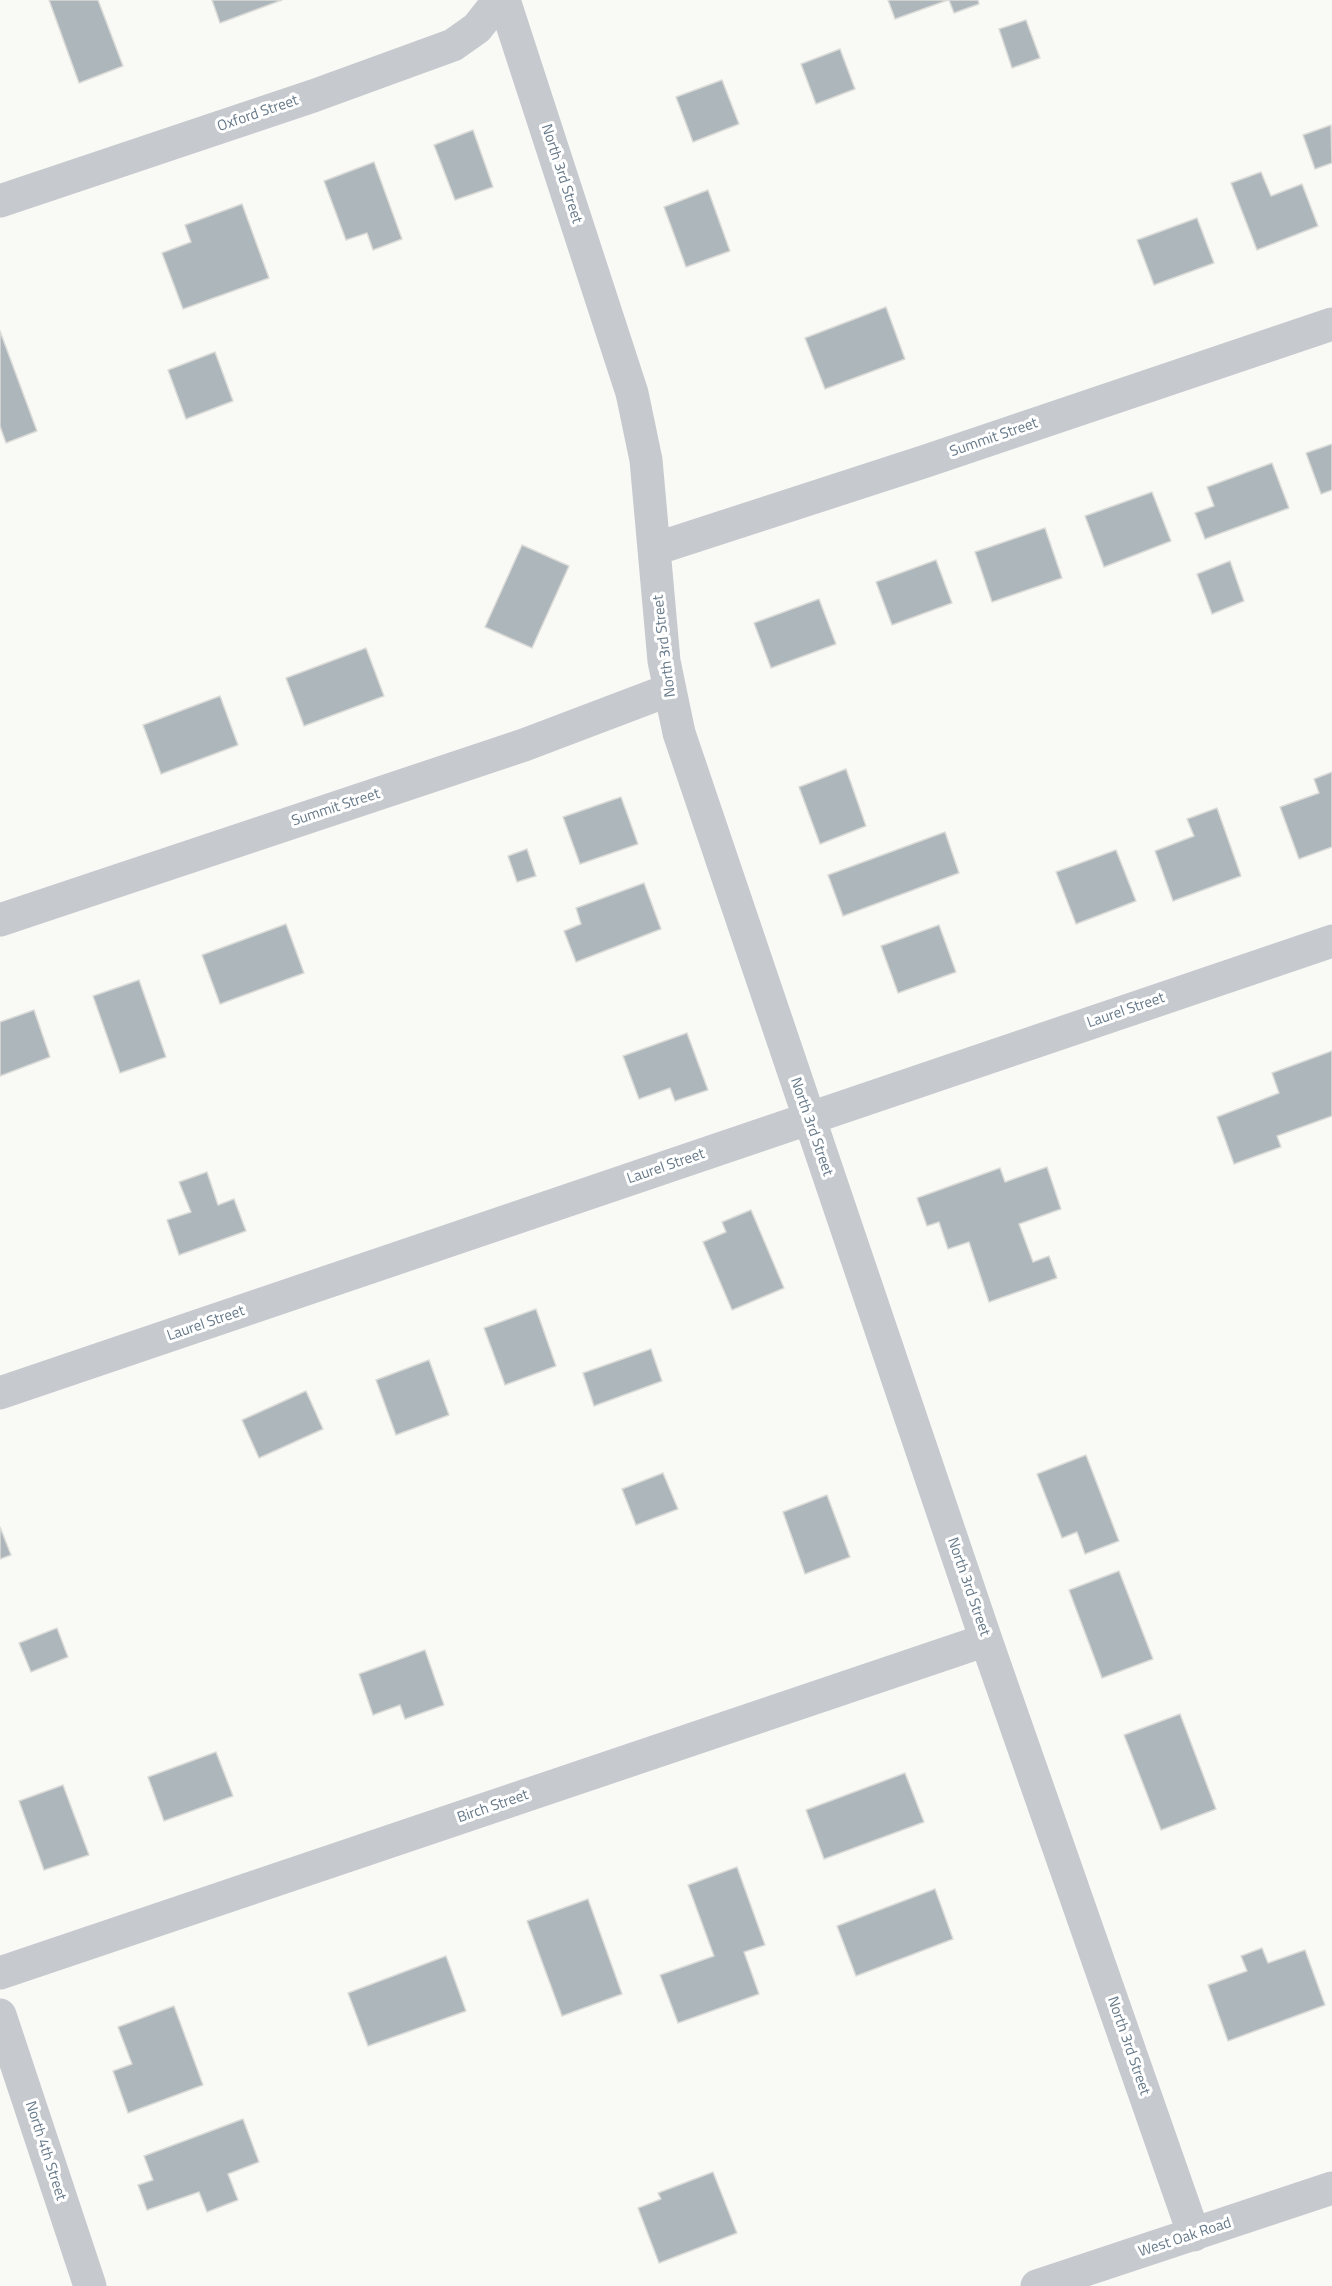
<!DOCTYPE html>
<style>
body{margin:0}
canvas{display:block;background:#f9f9f6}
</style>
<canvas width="1332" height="2286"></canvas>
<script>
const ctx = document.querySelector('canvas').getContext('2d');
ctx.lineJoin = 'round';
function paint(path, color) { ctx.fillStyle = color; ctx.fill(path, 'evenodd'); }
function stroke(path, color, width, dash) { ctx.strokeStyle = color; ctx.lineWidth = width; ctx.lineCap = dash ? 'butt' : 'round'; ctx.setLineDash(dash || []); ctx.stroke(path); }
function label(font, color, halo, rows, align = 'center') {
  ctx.font = font + ' "Titillium Web",sans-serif'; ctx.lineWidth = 6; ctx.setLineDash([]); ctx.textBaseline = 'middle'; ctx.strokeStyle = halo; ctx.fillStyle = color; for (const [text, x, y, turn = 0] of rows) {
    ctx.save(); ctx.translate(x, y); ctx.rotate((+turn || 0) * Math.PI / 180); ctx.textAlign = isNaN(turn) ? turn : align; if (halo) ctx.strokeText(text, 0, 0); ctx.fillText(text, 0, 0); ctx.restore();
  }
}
const building = new Path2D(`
 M49,0H98L123,66L79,83Z
 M212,0H282L220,23Z
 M888,0H948L895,19Z
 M949,0H978L979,4L954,13Z
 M1026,20L1040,58L1012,68L999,29Z
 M840,49L855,89L816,104L801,64Z
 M722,80L739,124L693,142L676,97Z
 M1331,125L1332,163L1315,169L1303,135Z
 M473,130L493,187L455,200L434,145Z
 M374,162L402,239L373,250L367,233L346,240L324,181Z
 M1261,172L1271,196L1302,184L1318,226L1257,250L1231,183Z
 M708,190L730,251L686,267L664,207Z
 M242,204L269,278L183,309L162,253L191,242L185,225Z
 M1197,218L1214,263L1154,285L1137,240Z
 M886,307L905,359L825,389L805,338Z
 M0,331L37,431L6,443L0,426Z
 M215,352L233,401L186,419L168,370Z
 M1332,444V490L1321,494L1306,453Z
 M1272,463L1289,508L1205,539L1195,513L1214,506L1207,487Z
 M1152,492L1171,541L1104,567L1085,516Z
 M1045,528L1062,578L992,602L975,552Z
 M522,545L569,566L532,648L485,627Z
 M936,560L952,603L892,625L876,582Z
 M1230,561L1244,601L1212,614L1197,574Z
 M819,599L836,644L771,668L754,623Z
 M366,648L384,696L304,726L286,678Z
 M220,696L238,745L161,774L143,725Z
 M846,769L866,826L820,844L799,787Z
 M1332,772V847L1299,859L1280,807L1319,793L1314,779Z
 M621,797L638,844L580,864L563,817Z
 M1217,808L1241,876L1173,901L1155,851L1194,836L1187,819Z
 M945,832L959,873L843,916L828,875Z
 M527,849L536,876L517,882L508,856Z
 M1116,850L1136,901L1076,924L1056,872Z
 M644,883L661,929L576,962L564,931L581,924L576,908Z
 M286,924L304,973L220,1004L202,955Z
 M939,925L956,972L898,993L881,946Z
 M139,980L166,1057L120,1073L93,996Z
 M34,1010L50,1057L0,1076V1022Z
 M687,1033L708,1090L675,1101L670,1088L639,1099L623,1056Z
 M1332,1051V1116L1277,1136L1281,1147L1234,1164L1217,1117L1279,1093L1272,1073Z
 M1047,1167L1061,1209L1019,1224L1033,1262L1049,1256L1057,1278L989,1302L969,1242L948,1249L939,1222L927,1226L917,1198L1000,1168L1005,1182Z
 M207,1172L218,1205L234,1199L246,1231L179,1255L167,1220L191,1212L179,1182Z
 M751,1210L784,1288L732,1310L703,1242L726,1232L722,1222Z
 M536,1309L556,1366L505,1385L484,1328Z
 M651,1349L662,1381L594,1406L583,1373Z
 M429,1360L449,1415L396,1435L376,1380Z
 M306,1391L323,1429L259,1458L242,1420Z
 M1086,1455L1119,1541L1085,1554L1077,1532L1062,1538L1037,1474Z
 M663,1473L678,1509L636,1525L622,1489Z
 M827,1495L850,1557L805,1574L783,1512Z
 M0,1527L11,1555L0,1559Z
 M1119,1571L1153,1659L1102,1678L1069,1590Z
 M57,1628L68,1657L31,1672L19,1643Z
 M425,1650L444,1705L405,1719L400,1705L373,1715L359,1674Z
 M1180,1714L1216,1809L1161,1830L1124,1735Z
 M216,1752L233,1796L164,1821L148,1777Z
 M905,1773L924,1822L824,1859L806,1810Z
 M63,1785L89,1855L44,1870L19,1801Z
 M737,1867L765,1945L744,1952L759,1994L678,2023L660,1975L714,1956L688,1885Z
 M935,1889L953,1939L856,1976L837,1926Z
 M588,1899L622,1994L562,2016L527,1921Z
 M1262,1948L1268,1963L1305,1950L1325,2005L1228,2041L1208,1985L1247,1971L1241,1956Z
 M446,1956L466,2011L368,2046L348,1993Z
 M174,2006L203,2085L128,2113L113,2071L132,2064L118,2027Z
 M243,2119L259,2162L228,2174L238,2200L207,2212L199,2192L147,2210L138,2185L153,2180L144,2156Z
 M713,2172L737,2233L659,2263L638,2208L661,2199L658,2193Z`);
paint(building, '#adb6bb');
stroke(building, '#dbdbd8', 1.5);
stroke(new Path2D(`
 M504,0L632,393L646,460L664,661L679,733L986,1640L1194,2235
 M0,201L313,96L453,45L477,28L499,0
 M655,549L926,461L1332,324
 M0,920L524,745L669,690
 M0,1393L1332,941
 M0,1973L986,1640
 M0,2015L90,2286
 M1037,2286L1332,2188`), '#c6cace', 33);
label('15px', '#667989', '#fff', [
 ["Oxford Street",258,114,-19],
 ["North 3rd Street",561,174,72],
 ["Summit Street",994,438,-19],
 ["North 3rd Street",665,646,-97],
 ["Summit Street",336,808,-18],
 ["Laurel Street",1126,1011,-19],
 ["North 3rd Street",811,1127,71],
 ["Laurel Street",666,1167,-19],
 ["Laurel Street",206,1324,-19],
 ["North 3rd Street",968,1587,71],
 ["Birch Street",493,1807,-19],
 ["North 3rd Street",1128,2046,71],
 ["North 4th Street",45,2151,72],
 ["West Oak Road",1185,2238,-18]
]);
</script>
